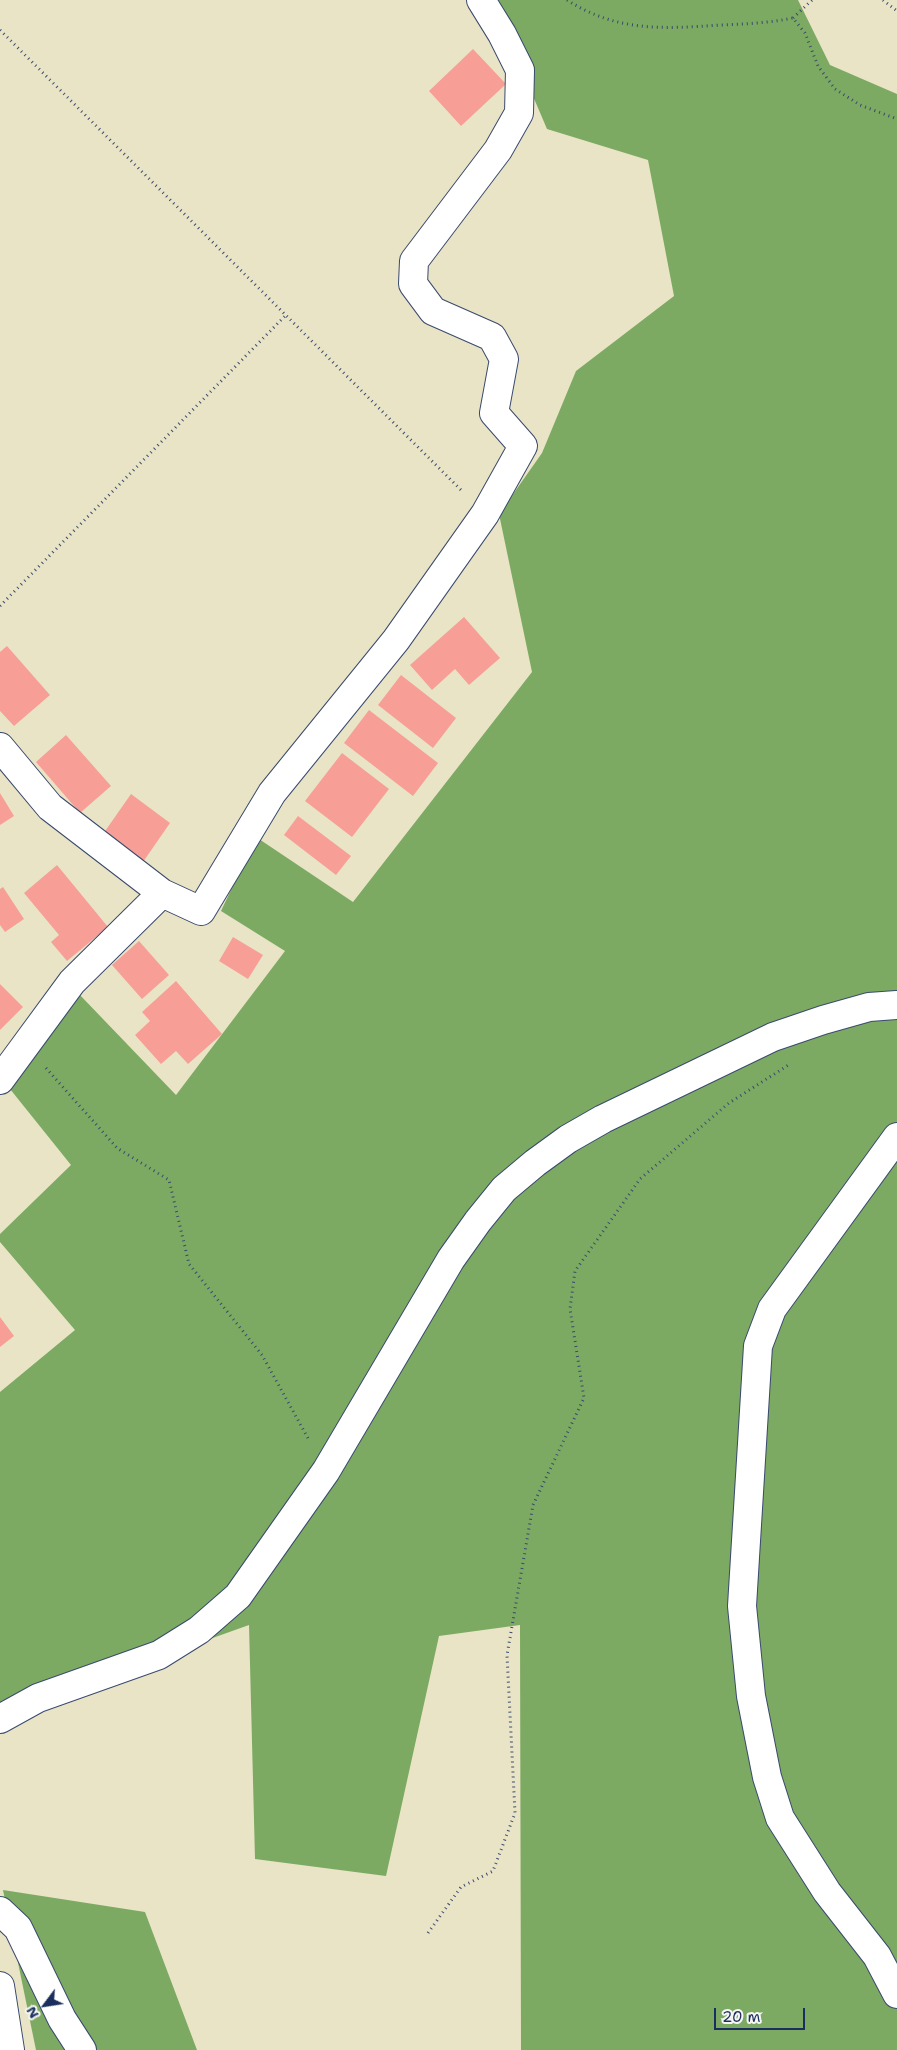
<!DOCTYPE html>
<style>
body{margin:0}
#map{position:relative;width:897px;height:2050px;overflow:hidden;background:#e9e4c6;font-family:"Shantell Sans",sans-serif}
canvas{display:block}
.north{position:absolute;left:20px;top:1980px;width:50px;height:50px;-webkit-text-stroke:4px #f6f6f2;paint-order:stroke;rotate:239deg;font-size:14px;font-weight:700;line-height:20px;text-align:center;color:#1b2f5e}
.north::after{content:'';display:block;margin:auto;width:18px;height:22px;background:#1b2f5e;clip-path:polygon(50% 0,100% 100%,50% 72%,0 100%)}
.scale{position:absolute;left:714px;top:2008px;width:91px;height:22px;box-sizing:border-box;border:2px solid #1b2f5e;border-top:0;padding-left:6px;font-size:15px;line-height:18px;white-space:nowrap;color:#1b2f5e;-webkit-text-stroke:4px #f6f6f2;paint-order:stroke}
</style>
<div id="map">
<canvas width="897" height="2050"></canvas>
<div class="north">N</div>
<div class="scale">20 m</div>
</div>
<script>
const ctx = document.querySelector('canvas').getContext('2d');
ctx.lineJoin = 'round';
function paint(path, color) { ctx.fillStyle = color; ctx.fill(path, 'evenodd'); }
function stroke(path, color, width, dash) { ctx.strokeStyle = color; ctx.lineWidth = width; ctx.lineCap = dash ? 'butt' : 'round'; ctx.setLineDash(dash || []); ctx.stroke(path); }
paint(new Path2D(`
 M492,0H798L830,65L897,94V2050H521L520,1625L439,1636L386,1876L255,1859L249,1625L0,1714V1392L75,1330L0,1242V1234L71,1165L6,1084L78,993L176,1095L285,951L221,911L256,837L353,902L532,672L499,514L542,453L576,371L674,296L648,160L547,129Z
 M3,1890L145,1912L197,2050H36Z`), '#7caa62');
paint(new Path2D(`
 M473,49L506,84L461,126L429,91Z
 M464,617L500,658L469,685L455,669L432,690L410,665Z
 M7,646L50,695L14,726L0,711V652Z
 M401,675L456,718L433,748L378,705Z
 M369,710L438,763L413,796L344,743Z
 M66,735L111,786L80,813L36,762Z
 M342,753L389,789L352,837L305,801Z
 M0,793L14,816L0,825Z
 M131,794L170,823L143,862L103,834Z
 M298,816L351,856L336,875L284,835Z
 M57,865L108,927L67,961L51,942L59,935L24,893Z
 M3,887L24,919L5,932L0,925V889Z
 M233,937L263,955L248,979L219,961Z
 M139,941L169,975L142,999L112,965Z
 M176,981L222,1034L188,1064L176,1051L161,1064L135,1035L150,1021L142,1012Z
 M0,984L23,1007L0,1030Z
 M0,1317L14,1336L0,1347Z`), '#f79f97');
const minor = new Path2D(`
 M0,747L50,807L162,893L201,911L272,793L396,640L485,514L523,446L494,413L504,359L492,337L433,311L413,284L414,261L498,150L519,113L520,70L502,34L481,0
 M0,1080L72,982L162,893
 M897,1137L772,1309L758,1346L742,1606L751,1696L767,1777L780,1818L827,1892L877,1956L897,1994
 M0,1719L38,1698L159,1655L199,1630L238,1596L326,1471L451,1259L478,1221L504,1189L535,1163L568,1139L603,1119L773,1037L823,1020L869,1007L897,1005
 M0,1911L18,1928L62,2019L82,2050
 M0,1986L10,2050`);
stroke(minor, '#3a4a6e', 30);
stroke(new Path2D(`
 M567,0C617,32 663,29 720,25C745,24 769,23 793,18L805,33L818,66L835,89L860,105L897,119
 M883,0L897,11
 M793,18L812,0
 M0,30L463,492
 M0,606L286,315
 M46,1068L117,1148L169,1180L189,1264L262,1355L309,1440
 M428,1933L461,1887L493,1871L515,1813L507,1655L533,1505L584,1398L570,1309L575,1271L640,1179L729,1103L790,1064`), '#3a4a6e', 3, [1, 4]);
stroke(minor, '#fff', 28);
</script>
